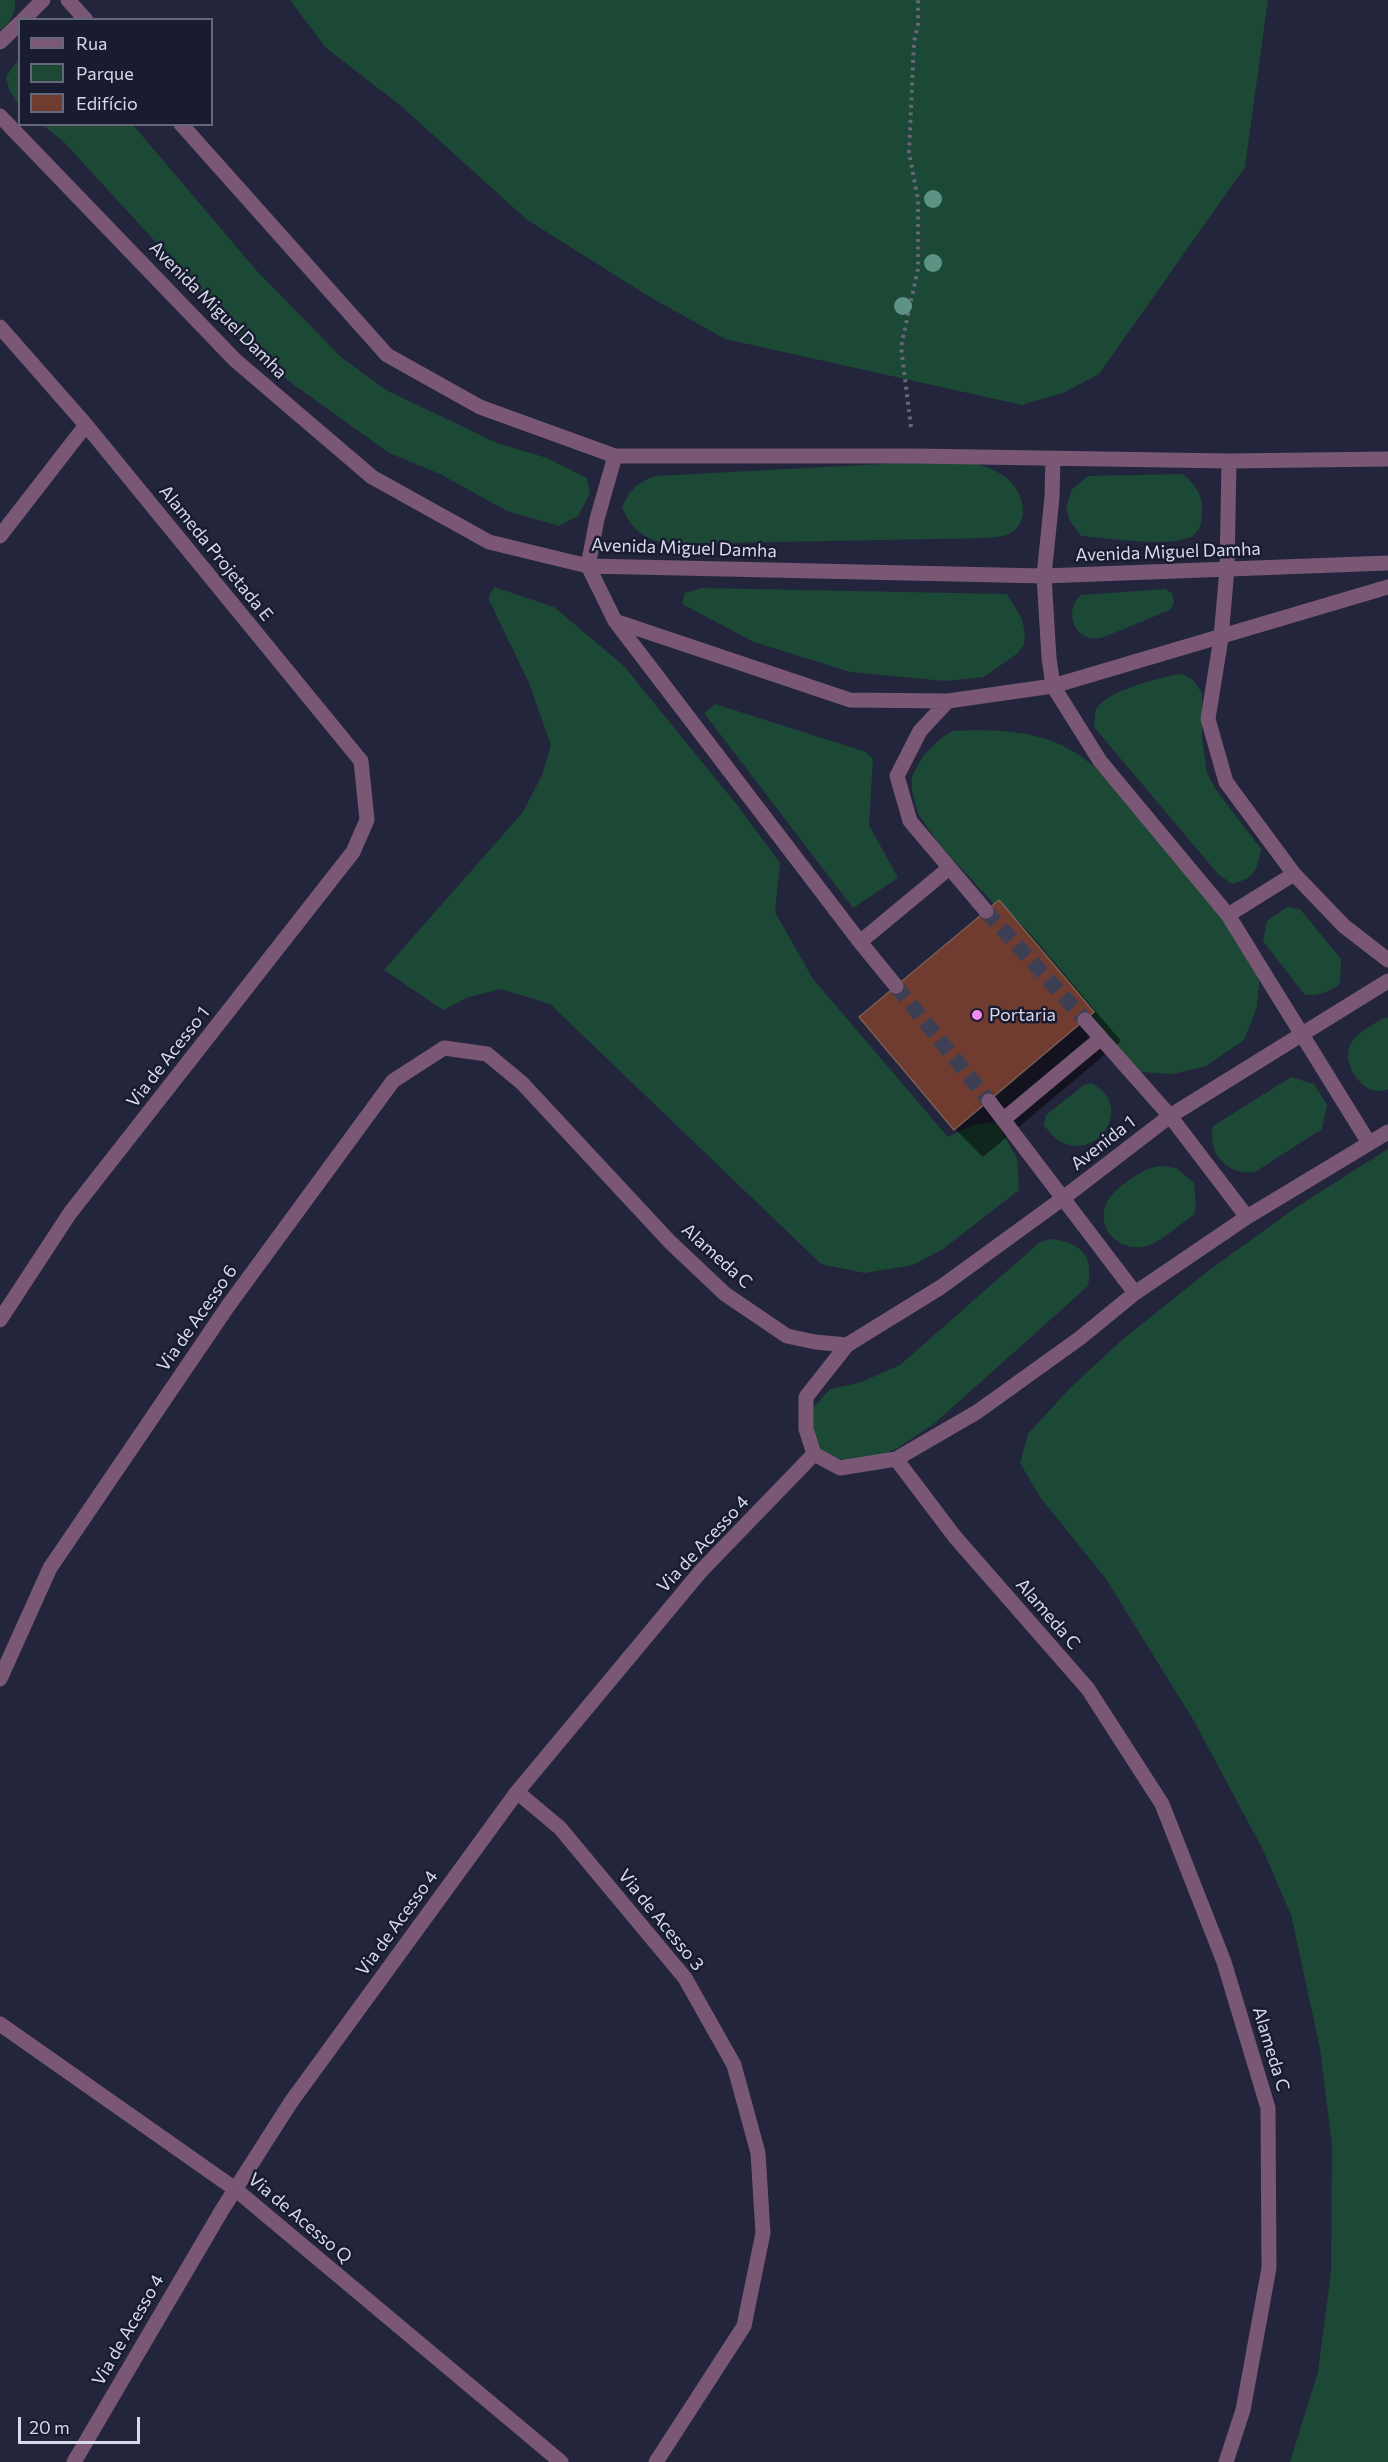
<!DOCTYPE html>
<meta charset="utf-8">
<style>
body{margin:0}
#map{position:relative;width:1388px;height:2462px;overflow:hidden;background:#22253b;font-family:Commissioner,sans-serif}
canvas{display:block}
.legend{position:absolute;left:18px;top:18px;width:195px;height:108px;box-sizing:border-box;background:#191c31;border:2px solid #65687b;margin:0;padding:8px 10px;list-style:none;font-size:18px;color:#d7dae9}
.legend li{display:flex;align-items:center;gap:12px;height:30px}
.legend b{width:30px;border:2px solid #65687b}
.scale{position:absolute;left:18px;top:2417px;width:122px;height:27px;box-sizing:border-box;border:3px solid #d7dae9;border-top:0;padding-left:8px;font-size:18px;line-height:21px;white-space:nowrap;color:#d7dae9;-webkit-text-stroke:4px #191c31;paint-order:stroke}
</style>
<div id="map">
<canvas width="1388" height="2462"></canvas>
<ul class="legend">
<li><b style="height:8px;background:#795775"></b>Rua</li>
<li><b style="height:16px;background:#1c4836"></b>Parque</li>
<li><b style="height:16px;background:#713c30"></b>Edifício</li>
</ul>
<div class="scale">20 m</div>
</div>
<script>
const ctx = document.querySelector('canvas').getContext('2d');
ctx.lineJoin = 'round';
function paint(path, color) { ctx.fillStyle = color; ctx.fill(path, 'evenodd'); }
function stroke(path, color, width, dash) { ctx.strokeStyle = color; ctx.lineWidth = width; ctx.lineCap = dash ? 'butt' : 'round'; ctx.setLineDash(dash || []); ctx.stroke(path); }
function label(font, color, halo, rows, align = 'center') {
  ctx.font = font + ' Commissioner,sans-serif'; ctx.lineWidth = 5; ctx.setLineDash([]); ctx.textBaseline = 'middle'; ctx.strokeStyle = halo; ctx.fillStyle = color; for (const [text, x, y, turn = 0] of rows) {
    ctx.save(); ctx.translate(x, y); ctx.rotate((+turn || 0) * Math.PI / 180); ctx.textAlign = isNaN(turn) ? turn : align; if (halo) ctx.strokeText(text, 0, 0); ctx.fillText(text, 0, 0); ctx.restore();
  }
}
paint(new Path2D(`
 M0,0H15C16,13 10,23 0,30Z
 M290,0H1268L1245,167L1099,374L1065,392L1022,405L725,339L648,296L526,219L400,105L326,48Z
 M19,58V106L9,89L6,77Z
 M42,125H133L257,271L341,357L386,390L497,443L547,458L587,478L590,493L578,516L559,526L507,511L440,474L389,453L290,382L237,336L162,249L63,141Z
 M956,460C974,462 993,467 1008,479C1021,491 1030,515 1016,529C1009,536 998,537 989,538L671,544C646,541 631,530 622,507C630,490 637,482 656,476Z
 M1182,474C1193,481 1203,495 1202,508C1202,518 1202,527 1195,534C1182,549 1102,538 1081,536L1070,521L1066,509L1072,489L1088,476Z
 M494,587L554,607L624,666L737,805L780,863L775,912L813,979L948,1137L973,1125L996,1122L1017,1158L1019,1190L943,1249L913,1265L864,1273L821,1264L550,1004L501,989L469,997L443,1010L384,970L523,812L542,775L551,745L529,683L488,598Z
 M702,588L1007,594L1022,619L1025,633L1024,644L1018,653L984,677L945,681L850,672L754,642L682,604L685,593Z
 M1165,589L1172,593L1174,603L1170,610L1104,637C1077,646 1061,613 1081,595Z
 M1182,674L1193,680L1202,693V739L1207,773L1216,790L1261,849C1257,871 1254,878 1232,884L1218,874L1094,727C1095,722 1094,713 1096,709C1106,691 1163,676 1182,674Z
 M715,704L866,752L873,759L869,825L898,878L853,908L704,713Z
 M975,730C1025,731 1058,735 1097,769L1247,948L1260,973L1257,1007L1244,1040L1206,1066L1173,1074L1140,1072L1114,1050L1075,993L940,845L918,814L912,791V776L923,756L940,739L952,731Z
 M1287,907L1300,909L1341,959L1340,984C1328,992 1318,997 1304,994L1263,941L1267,921Z
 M1388,1017V1089C1365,1100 1341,1065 1350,1045C1354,1037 1360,1033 1367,1028C1374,1024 1380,1019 1388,1017Z
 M1291,1077L1314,1084L1327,1105L1322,1129L1255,1172C1227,1176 1207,1153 1213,1126Z
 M1091,1083C1144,1110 1081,1181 1044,1125L1046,1115L1084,1085Z
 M1388,1149V2462H1290L1318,2372L1331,2272L1332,2146L1320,2048L1291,1915L1263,1850L1194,1721L1106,1579L1040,1497L1020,1463L1028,1434L1070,1388L1123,1339L1208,1271L1298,1206Z
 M1161,1166L1176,1168L1194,1183L1196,1204L1194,1215C1181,1223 1161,1242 1147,1246C1122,1253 1095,1231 1106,1204C1112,1192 1121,1186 1132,1178C1142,1172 1149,1167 1161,1166Z
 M1051,1239C1080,1242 1095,1256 1088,1286L935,1423L898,1448L878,1457L848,1462L825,1453L817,1445L810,1418L814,1407L830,1389L859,1383L900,1365L1040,1242Z`), '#1c4836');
paint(new Path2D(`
 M999,902L1027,930L1121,1041L983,1157L955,1129L861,1018Z`), '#0007');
const building = new Path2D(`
 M999,900L1094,1012L954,1130L859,1017Z`);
paint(building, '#713c30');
stroke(building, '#7c5e57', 1.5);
stroke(new Path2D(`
 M986,911L1085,1020
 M896,986L989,1101`), '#3d4055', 15, [15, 8]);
stroke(new Path2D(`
 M911,427L901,347L918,269V200L909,152L914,42L918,24V0`), '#64677a', 4, [3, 4.5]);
stroke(new Path2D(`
 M68,0L86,20
 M23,20L43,0
 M0,42L20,23
 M0,116L235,360L372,477L489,542L588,566L1044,576L1388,563
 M181,124L387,355L480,407L615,456H915L1229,461L1388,459
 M0,327L86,425L361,761L367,820L353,852L70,1213L0,1320
 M615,456L597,519L588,566L615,621L860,942L896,986
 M1053,458L1052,497L1044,576L1049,658L1053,686L1100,761L1228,915L1369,1143
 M1229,461L1227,569L1221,638L1208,719L1226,782L1294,874L1344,926L1388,960
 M0,536L86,425
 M615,621L850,700L948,701L1053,686L1388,587
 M948,701L920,731L897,776L910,821L986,911
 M1228,915L1294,874
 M860,942L948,869
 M1085,1020L1170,1116L1247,1217
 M989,1101L1135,1293
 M1004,1119L1101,1038
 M847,1345L941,1287L1062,1199L1170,1116L1388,981
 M896,1459L977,1412L1080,1338L1135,1293L1247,1217L1388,1132
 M0,1679L50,1568L228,1306L393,1081L444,1048L487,1054L522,1083L670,1242L725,1294L787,1336L815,1342L847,1345L806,1397V1429L814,1454L840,1468L896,1459L955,1537L1088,1689L1162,1804L1224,1962L1268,2108L1269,2268L1243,2410L1226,2462
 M517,1792L560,1828L685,1978L734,2065L758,2153L763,2233L744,2326L656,2462
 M0,2024L235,2189L561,2462
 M74,2462L222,2210L291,2102L517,1792L701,1571L814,1454`), '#795775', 15);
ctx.fillStyle = '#5d9285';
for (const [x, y] of [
 [933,199],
 [933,263],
 [903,306]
]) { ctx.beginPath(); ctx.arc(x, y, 9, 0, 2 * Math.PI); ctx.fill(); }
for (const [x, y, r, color] of [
 [977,1015,6,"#f689ee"]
]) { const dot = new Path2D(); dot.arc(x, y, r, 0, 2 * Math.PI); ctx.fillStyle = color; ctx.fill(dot); stroke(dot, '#191c31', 2); }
label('18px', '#d7dae9', '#191c31', [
 ["Avenida Miguel Damha",218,310,45],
 ["Avenida Miguel Damha",684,548,2],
 ["Avenida Miguel Damha",1168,552,-2],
 ["Alameda Projetada E",216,553,51],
 ["Via de Acesso 1",168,1057,-52],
 ["Avenida 1",1103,1143,-38],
 ["Alameda C",717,1256,42],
 ["Via de Acesso 6",197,1318,-55],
 ["Via de Acesso 4",703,1544,-47],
 ["Alameda C",1048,1614,49],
 ["Via de Acesso 3",661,1920,51],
 ["Via de Acesso 4",397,1923,-54],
 ["Alameda C",1271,2049,73],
 ["Via de Acesso Q",300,2218,40],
 ["Via de Acesso 4",128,2330,-60]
]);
label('18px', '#d7dae9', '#191c31', [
 ["Portaria",989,1015]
], 'left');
</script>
